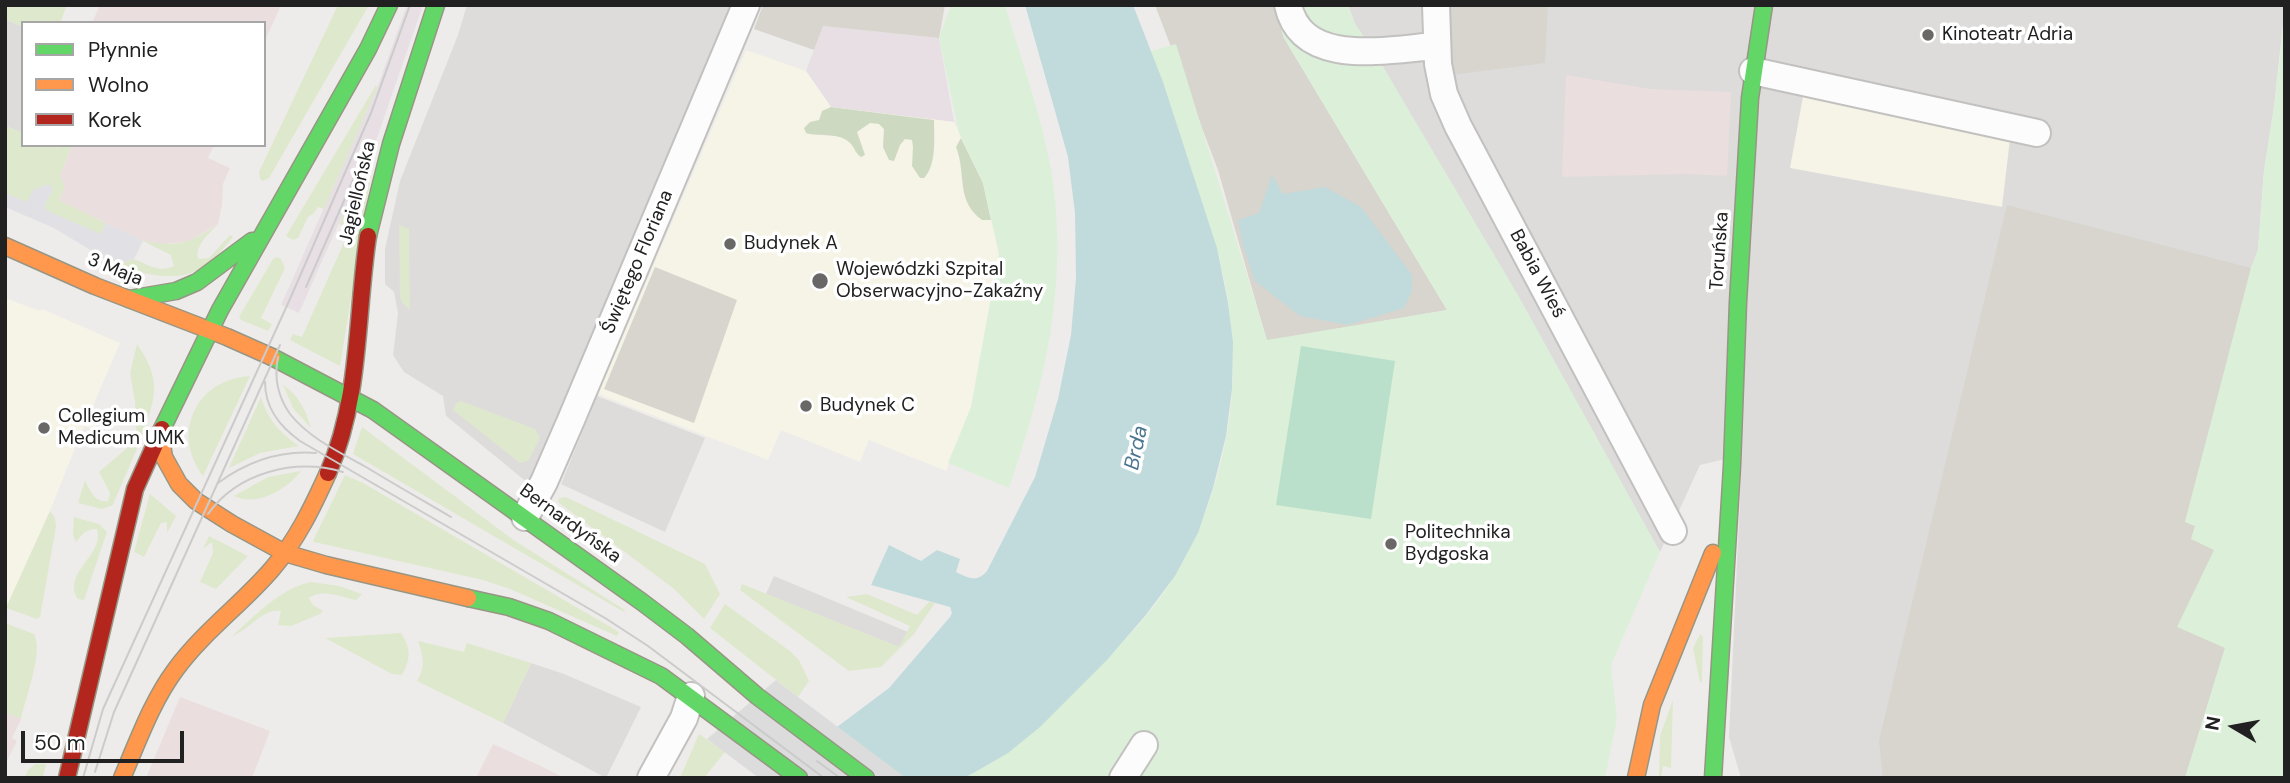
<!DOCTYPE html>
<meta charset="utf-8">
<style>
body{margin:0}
#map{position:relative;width:2290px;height:783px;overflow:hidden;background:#eeecea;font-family:"DM Sans",sans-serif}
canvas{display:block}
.frame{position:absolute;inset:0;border:7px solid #212121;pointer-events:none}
.legend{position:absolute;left:21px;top:21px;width:245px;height:126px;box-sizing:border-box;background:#fff;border:2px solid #a6a6a6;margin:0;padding:9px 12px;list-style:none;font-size:21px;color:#212121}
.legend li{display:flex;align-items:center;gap:14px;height:35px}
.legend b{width:35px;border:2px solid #a6a6a6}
.north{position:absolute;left:2199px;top:692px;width:70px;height:70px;-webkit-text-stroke:5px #fff;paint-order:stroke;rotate:280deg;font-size:19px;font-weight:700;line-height:28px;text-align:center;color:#212121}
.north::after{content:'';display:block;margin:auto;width:24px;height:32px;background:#212121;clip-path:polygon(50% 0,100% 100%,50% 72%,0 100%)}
.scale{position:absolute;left:21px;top:731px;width:163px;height:32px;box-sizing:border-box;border:4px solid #212121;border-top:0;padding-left:9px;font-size:21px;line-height:24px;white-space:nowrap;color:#212121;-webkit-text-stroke:5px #fff;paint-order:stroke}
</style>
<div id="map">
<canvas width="2290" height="783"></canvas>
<div class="frame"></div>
<ul class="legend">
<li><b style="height:9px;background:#63d668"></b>Płynnie</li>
<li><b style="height:9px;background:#ff974d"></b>Wolno</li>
<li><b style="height:9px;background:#b3261e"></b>Korek</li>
</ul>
<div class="north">N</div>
<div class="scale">50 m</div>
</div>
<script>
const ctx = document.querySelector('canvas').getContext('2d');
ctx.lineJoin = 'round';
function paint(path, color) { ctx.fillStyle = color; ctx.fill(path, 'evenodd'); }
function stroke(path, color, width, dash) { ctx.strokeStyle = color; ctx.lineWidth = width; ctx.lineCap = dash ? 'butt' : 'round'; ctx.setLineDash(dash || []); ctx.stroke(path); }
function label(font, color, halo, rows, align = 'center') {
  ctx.font = font + ' "DM Sans",sans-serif'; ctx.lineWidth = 7; ctx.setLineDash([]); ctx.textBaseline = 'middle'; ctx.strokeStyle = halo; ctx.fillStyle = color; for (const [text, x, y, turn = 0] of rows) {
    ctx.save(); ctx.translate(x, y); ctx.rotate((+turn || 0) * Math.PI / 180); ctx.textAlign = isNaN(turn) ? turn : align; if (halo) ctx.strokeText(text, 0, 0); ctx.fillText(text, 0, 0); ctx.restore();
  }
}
paint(new Path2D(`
 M467,5H746L539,492L446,416L443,396L404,372L393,355L398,313L394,292L385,284V249L400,181L458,35Z
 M1348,5H2285L2274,107L2264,171L2258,250L2251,268L2225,648L2185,778H1741L1729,737L1742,455L1700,465L1660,552L1379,60L1355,24Z
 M5,19L23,27V133L5,126Z
 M597,396L705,438L665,532L561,484Z
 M774,576L908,632L899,647L766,594Z
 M531,663L564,674L641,707L606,778L503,723Z`), '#dddcdb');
paint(new Path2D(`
 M100,5H281L264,43V23H92Z
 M1566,75L1651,89L1731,92L1727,176L1686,174L1562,177Z
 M72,145H214L208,158L230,168L223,184L222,205L218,224L188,242L161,244L143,241L59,200L65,187L60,175Z
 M180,697L270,731L252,778H146Z
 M5,712L21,719L12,738L17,741L5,765Z
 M493,744L545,768L564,778H476Z`), '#eadede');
paint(new Path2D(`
 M407,5H423L377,138L299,313L281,305L377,88Z
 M823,26L939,38L954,122L831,107L806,71Z`), '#e7dfe4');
paint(new Path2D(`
 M746,50L806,71L831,107L954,122L983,183L999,254L971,407L946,471L869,440L860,462L781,430L768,460L598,394Z
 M1804,91L2010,139L2002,207L1790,168Z
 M5,298L40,311L42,309L120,343L92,408L102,413L94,430L84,426L50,511L5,610Z`), '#f6f3e7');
paint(new Path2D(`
 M763,5H945L939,38L823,26L814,50L754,29Z
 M1155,5H1273L1284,38L1447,310L1267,341L1218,170Z
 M1449,5H1548L1545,63L1451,75Z
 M2007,205L2251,268L2185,522L2195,526L2192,539L2214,550L2225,648L2185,778H1883L1879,741Z
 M655,267L737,300L694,423L604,389Z`), '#d7d5cd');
paint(new Path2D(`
 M5,5H67L60,23H23V27L5,19Z
 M338,5H369L269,178L263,181L260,179L259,172Z
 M376,85L377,88L324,209L318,207L314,213L308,217L298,238L293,240L286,236Z
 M5,126L23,133V145H51L58,148L60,145H72L60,175L65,187L59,200L106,223L101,235L46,210L45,204L53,189L27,202L5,193Z
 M377,138L340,366L290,340L293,334L302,337L350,229L339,224Z
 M218,224C209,234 195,245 198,259L209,258L230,235L233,237C226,245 219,254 211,261C184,286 147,275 116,265L134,259C148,265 160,273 174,266L171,255L143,241C179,247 188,244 218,224Z
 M399,225L409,229L410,310L403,304L400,297Z
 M277,257L281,259L285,268L261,318L272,324L268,331L241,320L239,317L273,259Z
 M137,344C146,357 153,370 154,385C157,411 124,477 113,505L102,509L78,503L85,480C90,490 94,503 108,501L110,493L99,472L126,449L136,432L135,402L130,373Z
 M250,376L203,476C171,433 196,379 250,376Z
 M283,385C299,396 306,410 311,428L293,408Z
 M261,397C268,420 280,433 299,446L260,453L229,468Z
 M461,401L535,429L540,438L528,461L520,463L453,410L456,403Z
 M362,427L512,539L625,610L624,612L353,454Z
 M301,471C286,490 258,507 234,496L268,477Z
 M345,475L363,483L619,632L617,636L510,589L483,580L314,542L313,541Z
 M150,494L176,516L167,533V522L161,523L144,557L134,552Z
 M566,497L705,564L720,594L704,619L673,588L558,502L559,498Z
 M50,511L55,518L56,527L40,617L37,619L6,608Z
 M74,517L99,524L107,532L84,600L78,599C61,573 105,555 97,529C87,528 81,535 76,542L73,535Z
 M209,536L248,556L216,589L200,582L213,553L212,542L203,549Z
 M311,582L339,586L362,594L356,600C341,597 322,588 309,598L313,605L323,611L320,614L291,626L278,625L281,611C262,608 250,630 232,636C255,616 279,589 311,582Z
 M742,584L899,647L910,626L846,597L867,594L917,615L929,602L935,603L914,634L881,667L849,671L740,590Z
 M725,604L790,651L799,660L809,681L798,697L710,628Z
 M5,623L34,634C44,652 25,698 21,719L5,712Z
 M401,633C411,648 411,659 402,675L392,674L325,638Z
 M1700,634L1703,637L1702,681L1700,683L1693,648Z
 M418,641L464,652L467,643L531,663L503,723L417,681C426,666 423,657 418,641Z
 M1673,700L1671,768L1663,766L1661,778H1659L1660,736Z
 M699,734L725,752L704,778H680Z
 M35,764H46L43,778H25L27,771Z`), '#dee8cc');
paint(new Path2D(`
 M831,107L934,120C934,137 937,165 924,178H920L912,166L913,147L912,140L905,139L900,145L894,161L889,160L883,147L884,129L879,124L870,123L857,132L865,155L861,157C855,153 855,148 850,143C839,132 820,137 806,133L804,128L810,122L819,120L822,111Z
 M961,138L983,183L991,220H982C955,200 967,175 956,147Z`), '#ced9c2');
paint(new Path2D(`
 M951,5H1005C1021,59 1041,114 1051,169C1070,280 1045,384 1009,488L948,463L971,407L999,254L983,183L959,133L939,38Z
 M1273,5H1348L1355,24L1379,60L1519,297L1660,552L1611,665L1617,719L1605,778H964C1019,750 1048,717 1091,675C1121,645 1154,611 1176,574C1216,505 1238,420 1232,340C1230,310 1225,276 1216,247C1210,227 1202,207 1196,187C1181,141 1168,96 1151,51L1176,44L1267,340L1447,310L1284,38Z
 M2285,11V778H2185L2225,648L2177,627L2214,550L2191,539L2195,526L2185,522L2251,268L2258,250L2264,171L2274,107Z`), '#dcf0d9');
paint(new Path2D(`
 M1301,346L1395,361L1371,519L1276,505Z`), '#badfcb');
paint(new Path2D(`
 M49,184L53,189L45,204L46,210L101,234L106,223L143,241L134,259L115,265L54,228L5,207V193L27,202L33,190Z`), '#e1e0e4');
paint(new Path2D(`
 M1025,5H1133L1163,82L1217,248L1228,303L1233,342L1232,389L1226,436L1213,488L1198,533L1175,576L1145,616L1107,660L1040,727L1008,753L977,771L964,778H769L889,688L950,617L952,613L950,607L871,585L889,545L921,561L937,550L960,559L956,572C969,578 976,583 987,571L1035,477L1058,399L1071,335L1076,278L1075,213L1068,157Z
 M1272,175L1283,194L1325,187L1361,207L1412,275V291L1404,308L1348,325L1300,316L1255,281L1243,245L1238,220L1259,213Z`), '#c1dbdd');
paint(new Path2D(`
 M776,680L798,697L906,778H759L707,739Z`), '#dddcdc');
const street = new Path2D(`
 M1288,5C1302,69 1389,49 1437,46
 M1436,5L1438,64L1444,94L1458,126L1673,531
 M1753,71L2037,133
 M525,517L544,482L571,420L746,5
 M651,778L684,718L691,696
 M1123,778L1144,745`);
const fast = new Path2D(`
 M368,236L391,144L436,5
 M129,299L176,291L197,282L252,241
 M272,357L373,410L642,602L687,636L757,696L866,778
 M162,429L220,310L368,49L389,5
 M468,598L509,607L549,621L661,676L799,778
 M1713,778L1732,466L1738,302L1750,98L1764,5`);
const slow = new Path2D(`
 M5,246L95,286L227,337L272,357
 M160,433L164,457L179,484L196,501L232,524L285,553L326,565L468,598
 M122,778C138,741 152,701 176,669C204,631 242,604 272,569C297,540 313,506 328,473
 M1636,778L1652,705L1713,553`);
const jam = new Path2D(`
 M328,473C361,398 356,315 368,236
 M67,778L135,489L162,429`);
stroke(street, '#c2c1c0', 30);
stroke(fast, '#979684', 19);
stroke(slow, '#979684', 19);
stroke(jam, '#979684', 19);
stroke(street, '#fcfcfc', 26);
stroke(fast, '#63d668', 16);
stroke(slow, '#ff974d', 16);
stroke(jam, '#b3261e', 16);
stroke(new Path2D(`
 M306,287L365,153
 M278,357C274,377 278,397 290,414C309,438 339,452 366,467C394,484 422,500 451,517
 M265,382C265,408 279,426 300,441L605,618L648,646L824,778
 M218,483C248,461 279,450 316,453
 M208,514C238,472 295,458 343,472
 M817,761L840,778
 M95,772L114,712L280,345
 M83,778L103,709L290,299L371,113L410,5`), '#cbcbcb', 2);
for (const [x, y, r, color] of [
 [1928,35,7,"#696867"],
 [730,244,7,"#696867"],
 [820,281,9,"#696867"],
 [806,406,7,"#696867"],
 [44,428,7,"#696867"],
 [1391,544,7,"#696867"]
]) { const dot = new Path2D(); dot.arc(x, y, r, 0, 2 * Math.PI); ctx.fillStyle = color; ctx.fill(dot); stroke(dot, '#fff', 2.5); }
label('19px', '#212121', '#fff', [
 ["Kinoteatr Adria",1942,35],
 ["Budynek A",744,244],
 ["Wojewódzki Szpital",836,270],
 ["Obserwacyjno-Zakaźny",836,292],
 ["Budynek C",820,406],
 ["Collegium",58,417],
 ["Medicum UMK",58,439],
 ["Politechnika",1405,533],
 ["Bydgoska",1405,555]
], 'left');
label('19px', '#212121', '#fff', [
 ["Jagiellońska",358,193,-77],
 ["Toruńska",1720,251,-86],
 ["Świętego Floriana",638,262,-67],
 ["3 Maja",115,270,22],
 ["Babia Wieś",1537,274,62],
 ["Bernardyńska",570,524,36]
]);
label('italic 21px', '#4c7690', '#fff', [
 ["Brda",1137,448,-78]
]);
</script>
